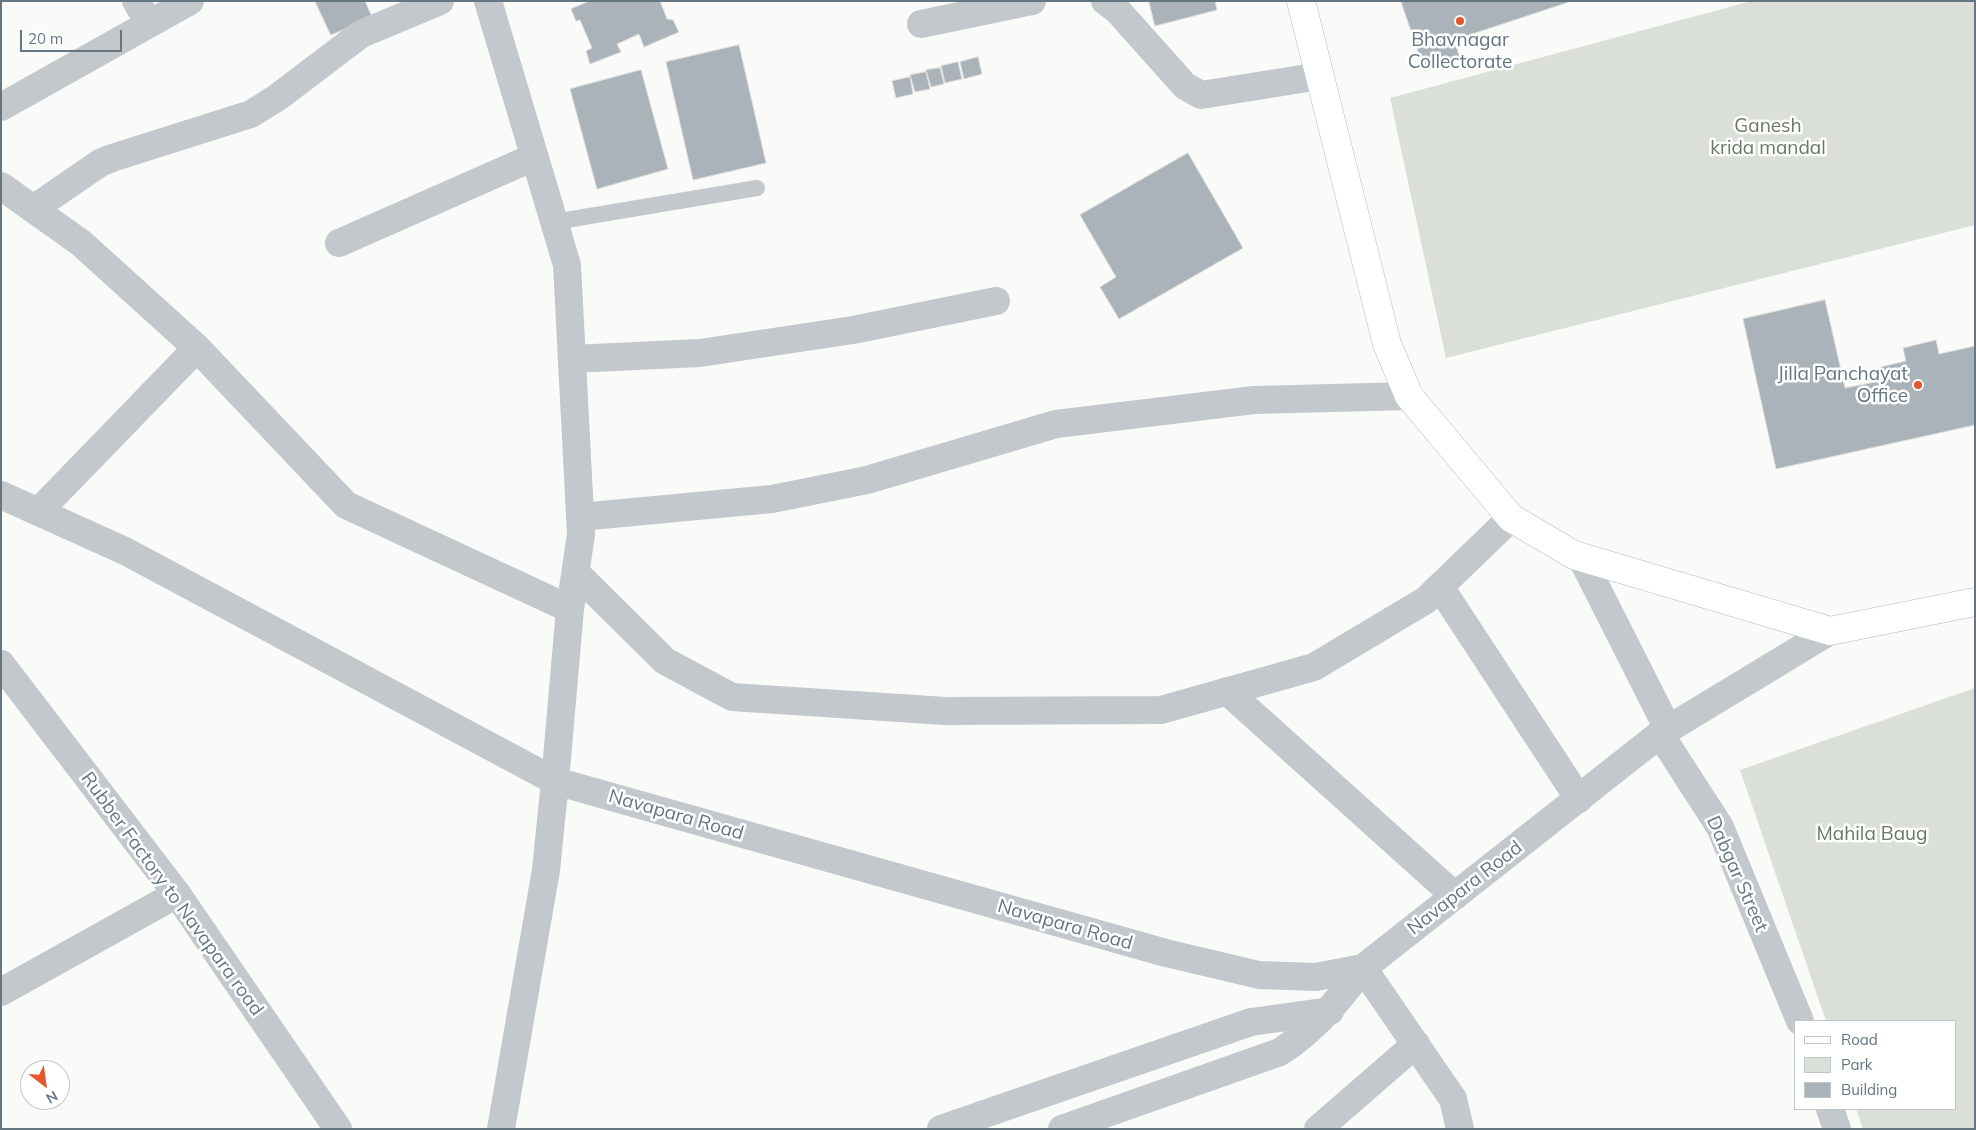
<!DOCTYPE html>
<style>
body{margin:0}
#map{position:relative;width:1976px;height:1130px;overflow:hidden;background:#fafaf8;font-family:Mulish,sans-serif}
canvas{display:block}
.frame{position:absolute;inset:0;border:2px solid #657683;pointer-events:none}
.legend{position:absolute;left:1794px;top:1020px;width:162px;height:90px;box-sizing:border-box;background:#fff;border:1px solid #c1c8cd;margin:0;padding:6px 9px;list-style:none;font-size:15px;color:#657683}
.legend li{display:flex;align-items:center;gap:10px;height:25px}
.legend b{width:25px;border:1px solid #c1c8cd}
.north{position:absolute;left:20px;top:1060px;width:50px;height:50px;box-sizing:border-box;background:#fff;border:1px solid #c1c8cd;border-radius:50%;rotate:150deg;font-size:14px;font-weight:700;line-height:20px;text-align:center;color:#657683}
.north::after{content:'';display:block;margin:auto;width:18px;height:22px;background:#e4572e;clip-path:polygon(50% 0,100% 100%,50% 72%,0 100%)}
.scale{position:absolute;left:20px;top:30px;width:102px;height:22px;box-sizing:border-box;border:2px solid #657683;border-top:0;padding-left:6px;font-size:15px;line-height:18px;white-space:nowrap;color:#657683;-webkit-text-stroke:4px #fff;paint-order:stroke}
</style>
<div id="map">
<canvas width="1976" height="1130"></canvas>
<div class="frame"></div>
<ul class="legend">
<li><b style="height:6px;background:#fff"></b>Road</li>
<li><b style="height:14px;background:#dadfd7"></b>Park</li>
<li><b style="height:14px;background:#aab3b9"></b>Building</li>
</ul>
<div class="north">N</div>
<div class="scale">20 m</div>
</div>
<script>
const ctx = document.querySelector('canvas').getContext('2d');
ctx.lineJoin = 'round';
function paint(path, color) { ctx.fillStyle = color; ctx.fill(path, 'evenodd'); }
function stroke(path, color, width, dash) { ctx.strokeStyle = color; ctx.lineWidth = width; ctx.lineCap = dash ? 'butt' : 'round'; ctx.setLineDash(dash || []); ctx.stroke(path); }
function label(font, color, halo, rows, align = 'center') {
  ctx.font = font + ' Mulish,sans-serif'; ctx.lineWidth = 5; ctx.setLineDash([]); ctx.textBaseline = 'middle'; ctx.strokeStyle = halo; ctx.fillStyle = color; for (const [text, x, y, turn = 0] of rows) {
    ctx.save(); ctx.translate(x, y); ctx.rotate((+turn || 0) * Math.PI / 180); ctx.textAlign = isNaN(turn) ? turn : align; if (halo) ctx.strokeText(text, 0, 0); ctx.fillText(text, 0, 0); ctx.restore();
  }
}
paint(new Path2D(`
 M1752,1H1975V225L1446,358L1390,98Z
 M1975,688V1129H1863L1856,1109H1955V1021H1826L1740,770Z`), '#dadfd7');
const building = new Path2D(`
 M315,1H365L372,17L331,35Z
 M590,1H660L667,19L673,20L679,32L644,47L639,34L617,44L621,52L590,64L586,51L592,48L580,20L576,21L571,9Z
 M1149,1H1215L1217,10L1155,26Z
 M1401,1H1572L1454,40L1460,58L1425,71Z
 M739,45L766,163L693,180L666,62Z
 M978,57L982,74L964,79L960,62Z
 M958,62L962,79L945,83L941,66Z
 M940,68L944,84L931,87L926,70Z
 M641,70L668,169L597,189L570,89Z
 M926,72L930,89L915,92L910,75Z
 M910,77L913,94L896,98L892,81Z
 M1188,153L1243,248L1119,319L1100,287L1116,277L1080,215Z
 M1825,300L1845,388L1880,381L1877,368L1906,361L1903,348L1936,340L1939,354L1975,346V425L1776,469L1743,319Z`);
paint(building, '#aab3b9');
stroke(building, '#dcdcda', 1);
const secondary = new Path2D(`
 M1301,1L1387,344L1409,396L1511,518L1574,555L1830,631L1975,602`);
stroke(secondary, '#b3babf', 29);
stroke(new Path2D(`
 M554,222L757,188`), '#c3c8cc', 16);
stroke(new Path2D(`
 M136,1L149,23
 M1105,1L1118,11L1185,86L1201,95L1320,76
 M921,24L1032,1
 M1,107L190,1
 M1,186L81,243L197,348L346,505L570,609
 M33,209L100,163L112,158L251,114L278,97L361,34L440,1
 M339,243L534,157
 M572,359L700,353L853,330L996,301
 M1,495L125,551L555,781L570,609L581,534L567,265L488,1
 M38,512L197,348
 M580,517L772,499L867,480L1056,424L1254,400L1409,396
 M577,574L665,661L732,697L945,711L1161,710L1314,667L1426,600L1511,518
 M1440,587L1579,799
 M1227,691L1455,896
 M1660,734L1720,827L1800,1021
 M1363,968L1453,1099L1460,1129
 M1,992L177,894
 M1830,1109L1837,1129
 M1318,1129L1416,1044`), '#c3c8cc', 28);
stroke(new Path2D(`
 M1581,557L1668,729
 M1,664L177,894L338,1129
 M501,1129L546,870L555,781L1166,953L1259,975L1316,977L1363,968L1660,734L1830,631
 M941,1129L1251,1022L1330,1011
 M1062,1129L1280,1052C1314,1030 1339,1000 1363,968`), '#c3c8cc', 28);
stroke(secondary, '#fff', 28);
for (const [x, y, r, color] of [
 [1460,21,5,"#e4572e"],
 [1918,385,5,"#e4572e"]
]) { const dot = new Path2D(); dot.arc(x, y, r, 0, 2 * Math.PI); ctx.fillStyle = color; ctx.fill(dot); stroke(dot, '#fff', 2); }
label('19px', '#657683', '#fff', [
 ["Bhavnagar",1460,40],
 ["Collectorate",1460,62],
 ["Jilla Panchayat",1908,374,"right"],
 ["Office",1908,396,"right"]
]);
label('19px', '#687a64', '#fff', [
 ["Ganesh",1768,126],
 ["krida mandal",1768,148],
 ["Mahila Baug",1872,834]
]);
label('19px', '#657683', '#fff', [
 ["Navapara Road",676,815,16],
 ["Dabgar Street",1737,874,66],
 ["Navapara Road",1465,888,-38],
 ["Rubber Factory to Navapara road",172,894,54],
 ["Navapara Road",1065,925,16]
]);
</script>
